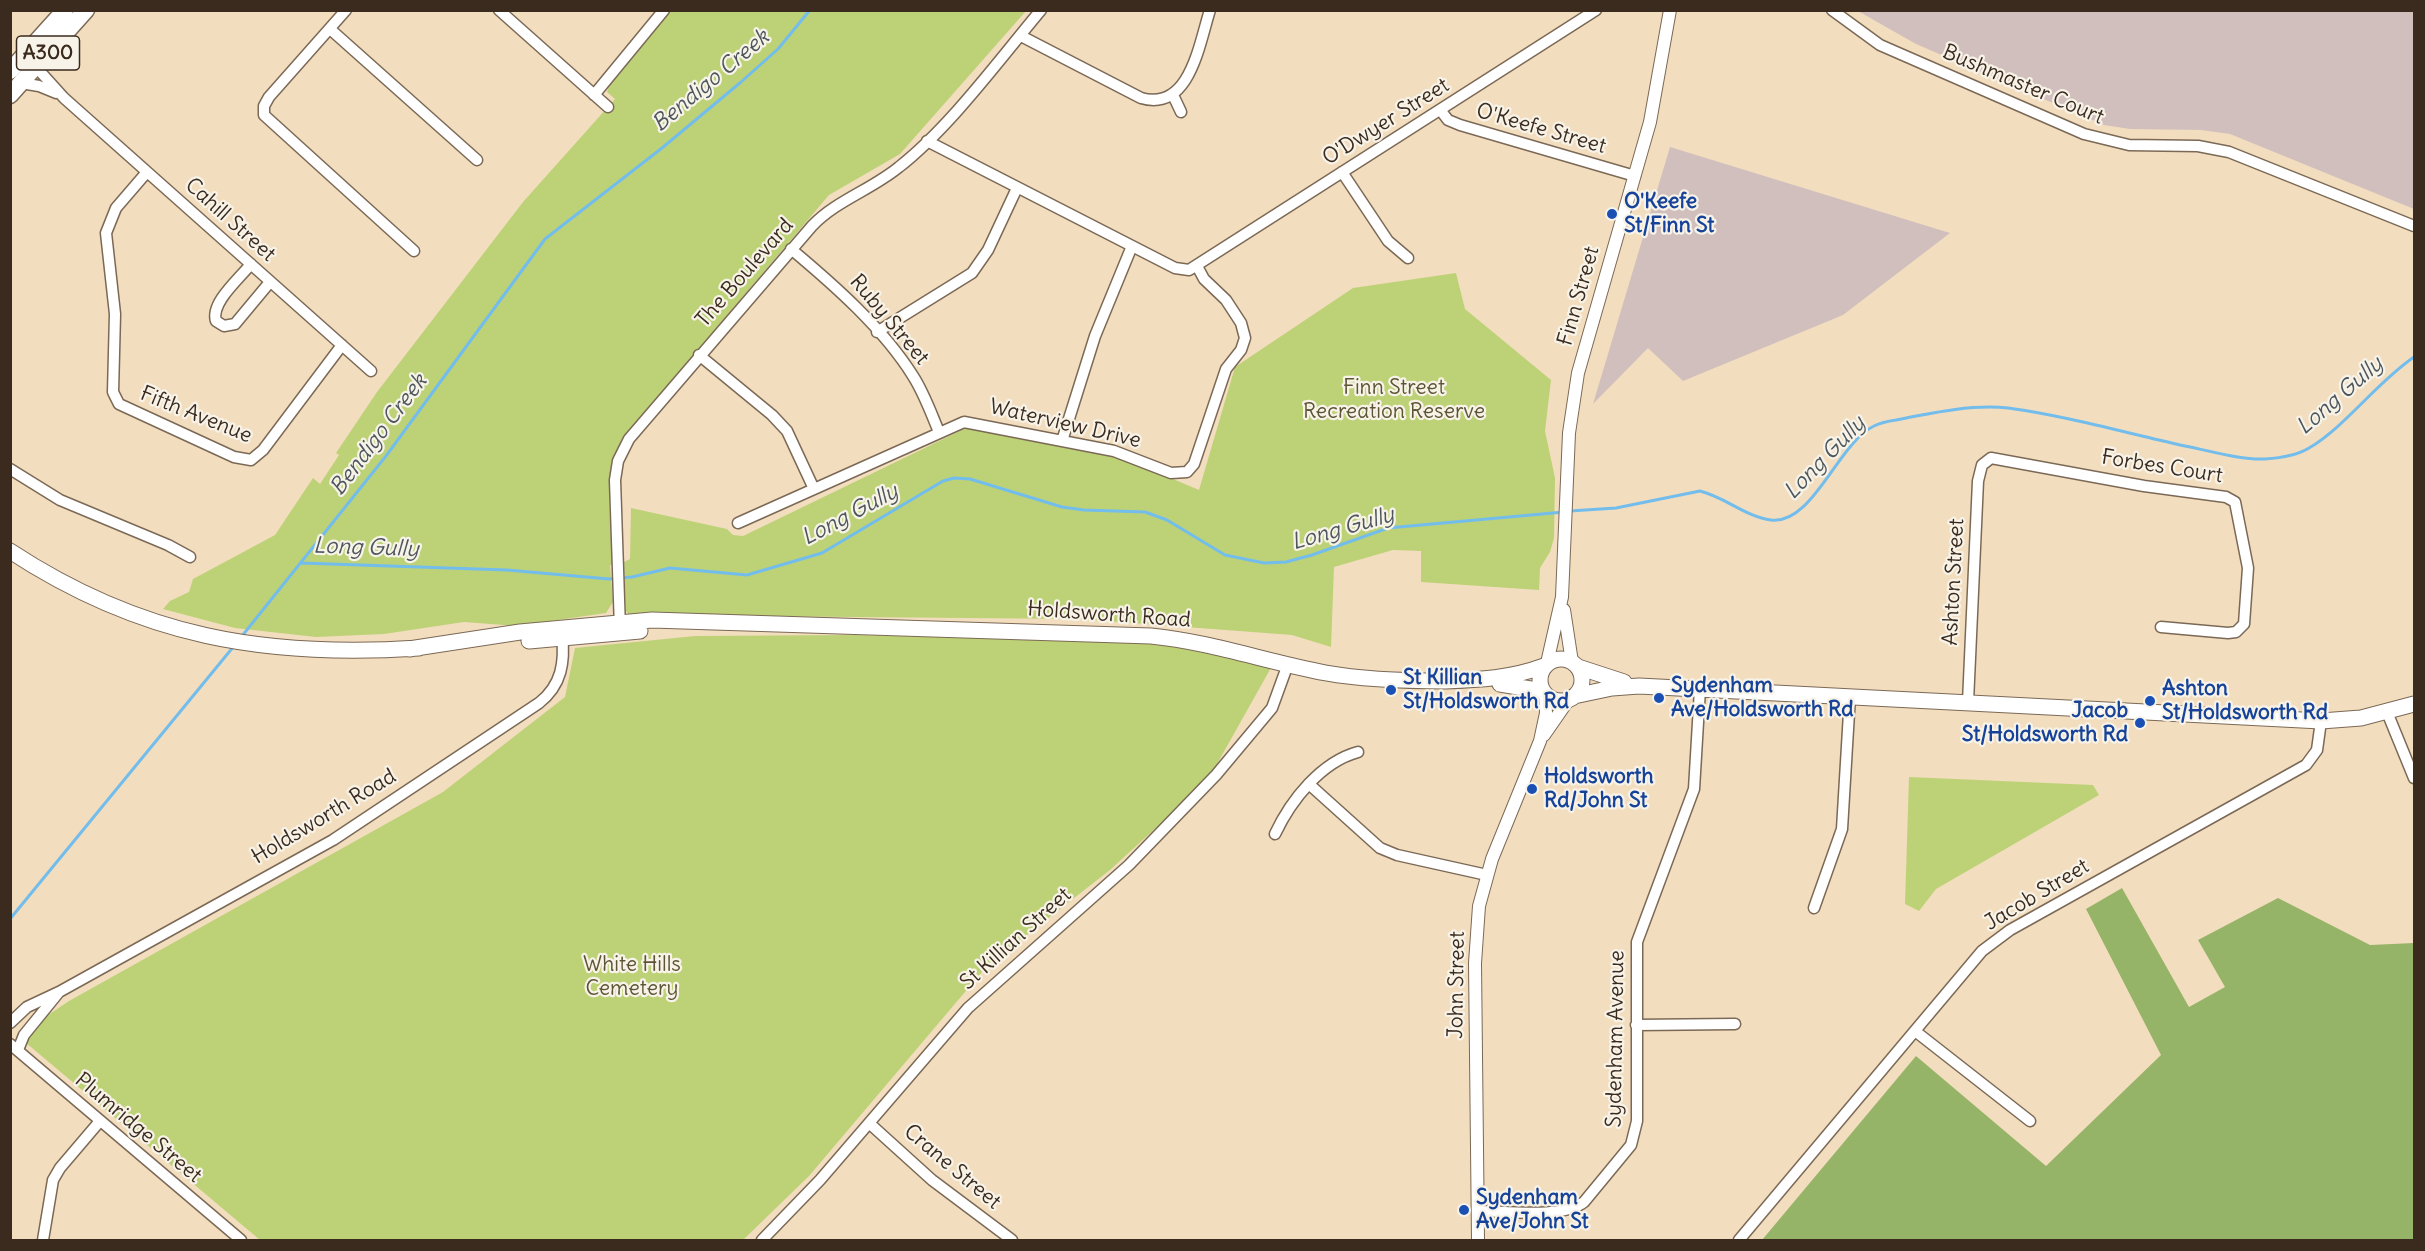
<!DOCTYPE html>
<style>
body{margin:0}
#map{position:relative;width:2425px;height:1251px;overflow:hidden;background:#f3ddbf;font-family:Delius,sans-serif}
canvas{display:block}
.frame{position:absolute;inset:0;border:12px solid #3b2a1e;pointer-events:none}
</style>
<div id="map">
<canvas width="2425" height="1251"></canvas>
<div class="frame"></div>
</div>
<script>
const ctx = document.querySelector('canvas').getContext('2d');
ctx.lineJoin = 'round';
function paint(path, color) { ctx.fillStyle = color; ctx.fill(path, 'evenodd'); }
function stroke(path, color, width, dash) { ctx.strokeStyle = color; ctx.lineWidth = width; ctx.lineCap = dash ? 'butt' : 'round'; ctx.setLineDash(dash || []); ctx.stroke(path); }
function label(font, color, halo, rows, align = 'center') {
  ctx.font = font + ' Delius,sans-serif'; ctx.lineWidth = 4.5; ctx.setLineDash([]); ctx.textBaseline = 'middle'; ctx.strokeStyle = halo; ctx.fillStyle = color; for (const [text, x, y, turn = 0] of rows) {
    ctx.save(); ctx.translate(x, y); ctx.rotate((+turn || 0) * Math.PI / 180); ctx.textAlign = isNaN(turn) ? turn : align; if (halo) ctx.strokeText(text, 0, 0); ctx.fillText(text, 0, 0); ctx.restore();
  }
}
paint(new Path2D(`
 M1858,11H2414V209L2230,134L2201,130L2130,129L2104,125L1916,44Z
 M1670,147L1950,233L1843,315L1683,381L1648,348L1593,404Z`), '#d1bfbd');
paint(new Path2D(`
 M670,11H1026L900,154L829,195L624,437C602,475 611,523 613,565H610L613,602L606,613L517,626L464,622L384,634L316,637L235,628L163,609L170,601L189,592L193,579L275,535L313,478L320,484L339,455L336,453L377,392L523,202L615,99L607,92L609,86Z
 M1456,273L1465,309L1551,380L1545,431L1555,478L1554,538L1550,552L1540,568L1539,590L1421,582V551L1393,550L1334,567L1331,647L1292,635L1079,619L629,615L626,611L624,562L630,559L631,508L727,529L733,535L743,536L966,428L1128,460L1199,490L1235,367L1353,288Z
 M855,635L1171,643L1272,666L1208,780L1110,870L987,966L809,1176L743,1240H260L25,1042L48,1015L69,1001L443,792L565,697L575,648L695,636Z
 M1909,777L2093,785L2099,795L1936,889L1919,911L1905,904Z`), '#bdd276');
paint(new Path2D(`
 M2122,888L2189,1007L2225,987L2198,940L2278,898L2370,945L2414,943V1240H1762L1916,1056L2046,1166L2161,1055L2086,909Z`), '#96b467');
stroke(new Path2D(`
 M1570,511L1616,508L1700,491C1725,497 1746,517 1771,520C1813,525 1838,443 1874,426C1880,423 1889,421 1896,420C1931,413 1972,404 2008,408C2067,416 2126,433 2185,446C2211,451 2239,460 2265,459C2280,458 2296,456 2309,448C2345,427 2376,383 2414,357
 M301,563L507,570L609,579L632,577L670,568L747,575L822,553L943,481L954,478L970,479L1062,507L1084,510L1145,512L1167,520L1225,555L1264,563L1286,562L1312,555L1388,528L1564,512
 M242,636L386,456L545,239L662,148L741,82L778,49L810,10
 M10,919L234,646`), '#73bdec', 3);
const minor = new Path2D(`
 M346,10L269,97L264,106V115L414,251
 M499,10L608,107
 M1832,10L1880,45L2084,134L2129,145L2198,146L2229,152L2414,226
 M330,29L477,160
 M1021,36L1141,98C1190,112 1199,44 1210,10
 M36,67L64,98L371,371
 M21,83L39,86L56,93
 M594,95L664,10
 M1173,95L1181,112
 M1441,111L1448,120L1460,125L1635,176
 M927,141L1175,268L1189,270L1596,10
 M147,172L116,208L106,233L115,314L113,392L119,404L234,457L251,460L263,450L342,345
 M1342,172L1388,241L1408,258
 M791,249C834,285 883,328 913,376C924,393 931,413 939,432
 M251,264C240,278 210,303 216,321L224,326L235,324L270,282
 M877,332L972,273L988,250L1017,188
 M699,355L772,415L787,431L814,489
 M1062,441L1095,336L1132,246
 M10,469L60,500L168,545L190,557
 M738,523L964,422L1114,451L1171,473L1187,472L1194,464L1226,369L1241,350L1245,338L1241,323L1226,300L1204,279L1197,266
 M620,629L615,480L618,461L629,439L812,226C837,200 871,190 899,167C950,127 999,60 1041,10
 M1968,702L1978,481L1982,465L1991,458L2144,486L2226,497L2235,502L2248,568L2244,624L2236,632L2228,633L2161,627
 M2387,712L2414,778
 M1310,785L1380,848L1397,855L1487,875
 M1275,834C1291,800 1321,762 1358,752
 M1814,908L1842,829L1850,696
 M10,1023L27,1007L59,992L333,840L539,703C562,685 565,662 562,634
 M1636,1025L1735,1024
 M1915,1031L2030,1121
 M10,1044L241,1240
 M18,1050L24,1035L59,992
 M869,1123L932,1180L1012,1240
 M1478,1211C1505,1211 1563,1219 1584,1202L1631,1145L1637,1121V942L1694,789L1700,689
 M43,1240L53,1180L60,1168L100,1121
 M762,1240L820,1180L968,1008L1129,865L1216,775L1272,708L1288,664
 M1739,1240L1982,951L2010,930L2306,765L2317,750L2321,721`);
const tertiary = new Path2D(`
 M1564,610L1572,662
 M1547,663L1562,597L1569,433L1578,373L1650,122L1670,10
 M1544,735L1569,699
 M1478,1240L1475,963L1479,906L1492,859L1540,741L1546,713L1545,693`);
const secondary = new Path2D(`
 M10,551C141,637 265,658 419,648
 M529,641L640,631
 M409,649L520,632L652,620L1151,636C1211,642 1267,662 1326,673C1365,680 1405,681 1445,681C1479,680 1512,678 1544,666
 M1540 680a21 21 0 1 1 42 0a21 21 0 1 1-42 0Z
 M1578,667L1624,682
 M1500,684L1543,691
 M1574,696L1612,688L1639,686L2321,721L2361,718L2414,704`);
const trunk = new Path2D(`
 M10,71L65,10
 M10,95L86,10`);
stroke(minor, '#7b6956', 13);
stroke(tertiary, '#7b6956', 14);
stroke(secondary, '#7b6956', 17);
stroke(trunk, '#7b6956', 19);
stroke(minor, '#fff', 10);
stroke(tertiary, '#fff', 12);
stroke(secondary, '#fff', 15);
stroke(trunk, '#fff', 16);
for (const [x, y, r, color] of [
 [1612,214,6,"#1a4fb4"],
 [1391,690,6,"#1a4fb4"],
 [1659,698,6,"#1a4fb4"],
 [2150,701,6,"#1a4fb4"],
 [2140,723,6,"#1a4fb4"],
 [1532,789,6,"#1a4fb4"],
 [1464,1210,6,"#1a4fb4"]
]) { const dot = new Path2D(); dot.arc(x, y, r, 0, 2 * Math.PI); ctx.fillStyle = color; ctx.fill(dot); stroke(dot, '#f7f3e8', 2); }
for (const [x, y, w] of [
 [48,53,63]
]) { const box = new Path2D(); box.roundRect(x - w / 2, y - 17, w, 34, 4.5); ctx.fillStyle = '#f7f3e8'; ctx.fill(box); stroke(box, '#3b2a1e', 1.5); }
label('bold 20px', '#3b2a1e', null, [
 ["A300",48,53]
]);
label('21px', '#3b2a1e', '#f7f3e8', [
 ["Bushmaster Court",2023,85,23],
 ["O'Dwyer Street",1386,122,-32],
 ["O'Keefe Street",1541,129,16],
 ["Cahill Street",230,220,42],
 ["The Boulevard",745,273,-49],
 ["Finn Street",1579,296,-74],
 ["Ruby Street",889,320,50],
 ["Fifth Avenue",196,415,22],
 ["Waterview Drive",1065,424,13],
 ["Forbes Court",2162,467,9],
 ["Ashton Street",1954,582,-87],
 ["Holdsworth Road",1109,615,4],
 ["Holdsworth Road",324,817,-31],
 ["Jacob Street",2037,895,-31],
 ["St Killian Street",1016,939,-42],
 ["John Street",1457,985,-89],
 ["Sydenham Avenue",1616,1039,-89],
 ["Plumridge Street",138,1128,40],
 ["Crane Street",952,1167,40]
]);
label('bold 21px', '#164399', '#f7f3e8', [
 ["O'Keefe",1624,202],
 ["St/Finn St",1624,226],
 ["St Killian",1403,678],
 ["St/Holdsworth Rd",1403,702],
 ["Sydenham",1671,686],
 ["Ave/Holdsworth Rd",1671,710],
 ["Ashton",2162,689],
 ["St/Holdsworth Rd",2162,713],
 ["Jacob",2128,711,"right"],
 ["St/Holdsworth Rd",2128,735,"right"],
 ["Holdsworth",1544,777],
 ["Rd/John St",1544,801],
 ["Sydenham",1476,1198],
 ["Ave/John St",1476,1222]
], 'left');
label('21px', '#5c5434', '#f7f3e8', [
 ["Finn Street",1394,388],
 ["Recreation Reserve",1394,412],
 ["White Hills",632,965],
 ["Cemetery",632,989]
]);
label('italic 22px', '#4c565c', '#f7f3e8', [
 ["Bendigo Creek",711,81,-40],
 ["Long Gully",2340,396,-41],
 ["Bendigo Creek",379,435,-53],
 ["Long Gully",1825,458,-46],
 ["Long Gully",850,515,-28],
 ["Long Gully",1343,529,-16],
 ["Long Gully",366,548,2]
]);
</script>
